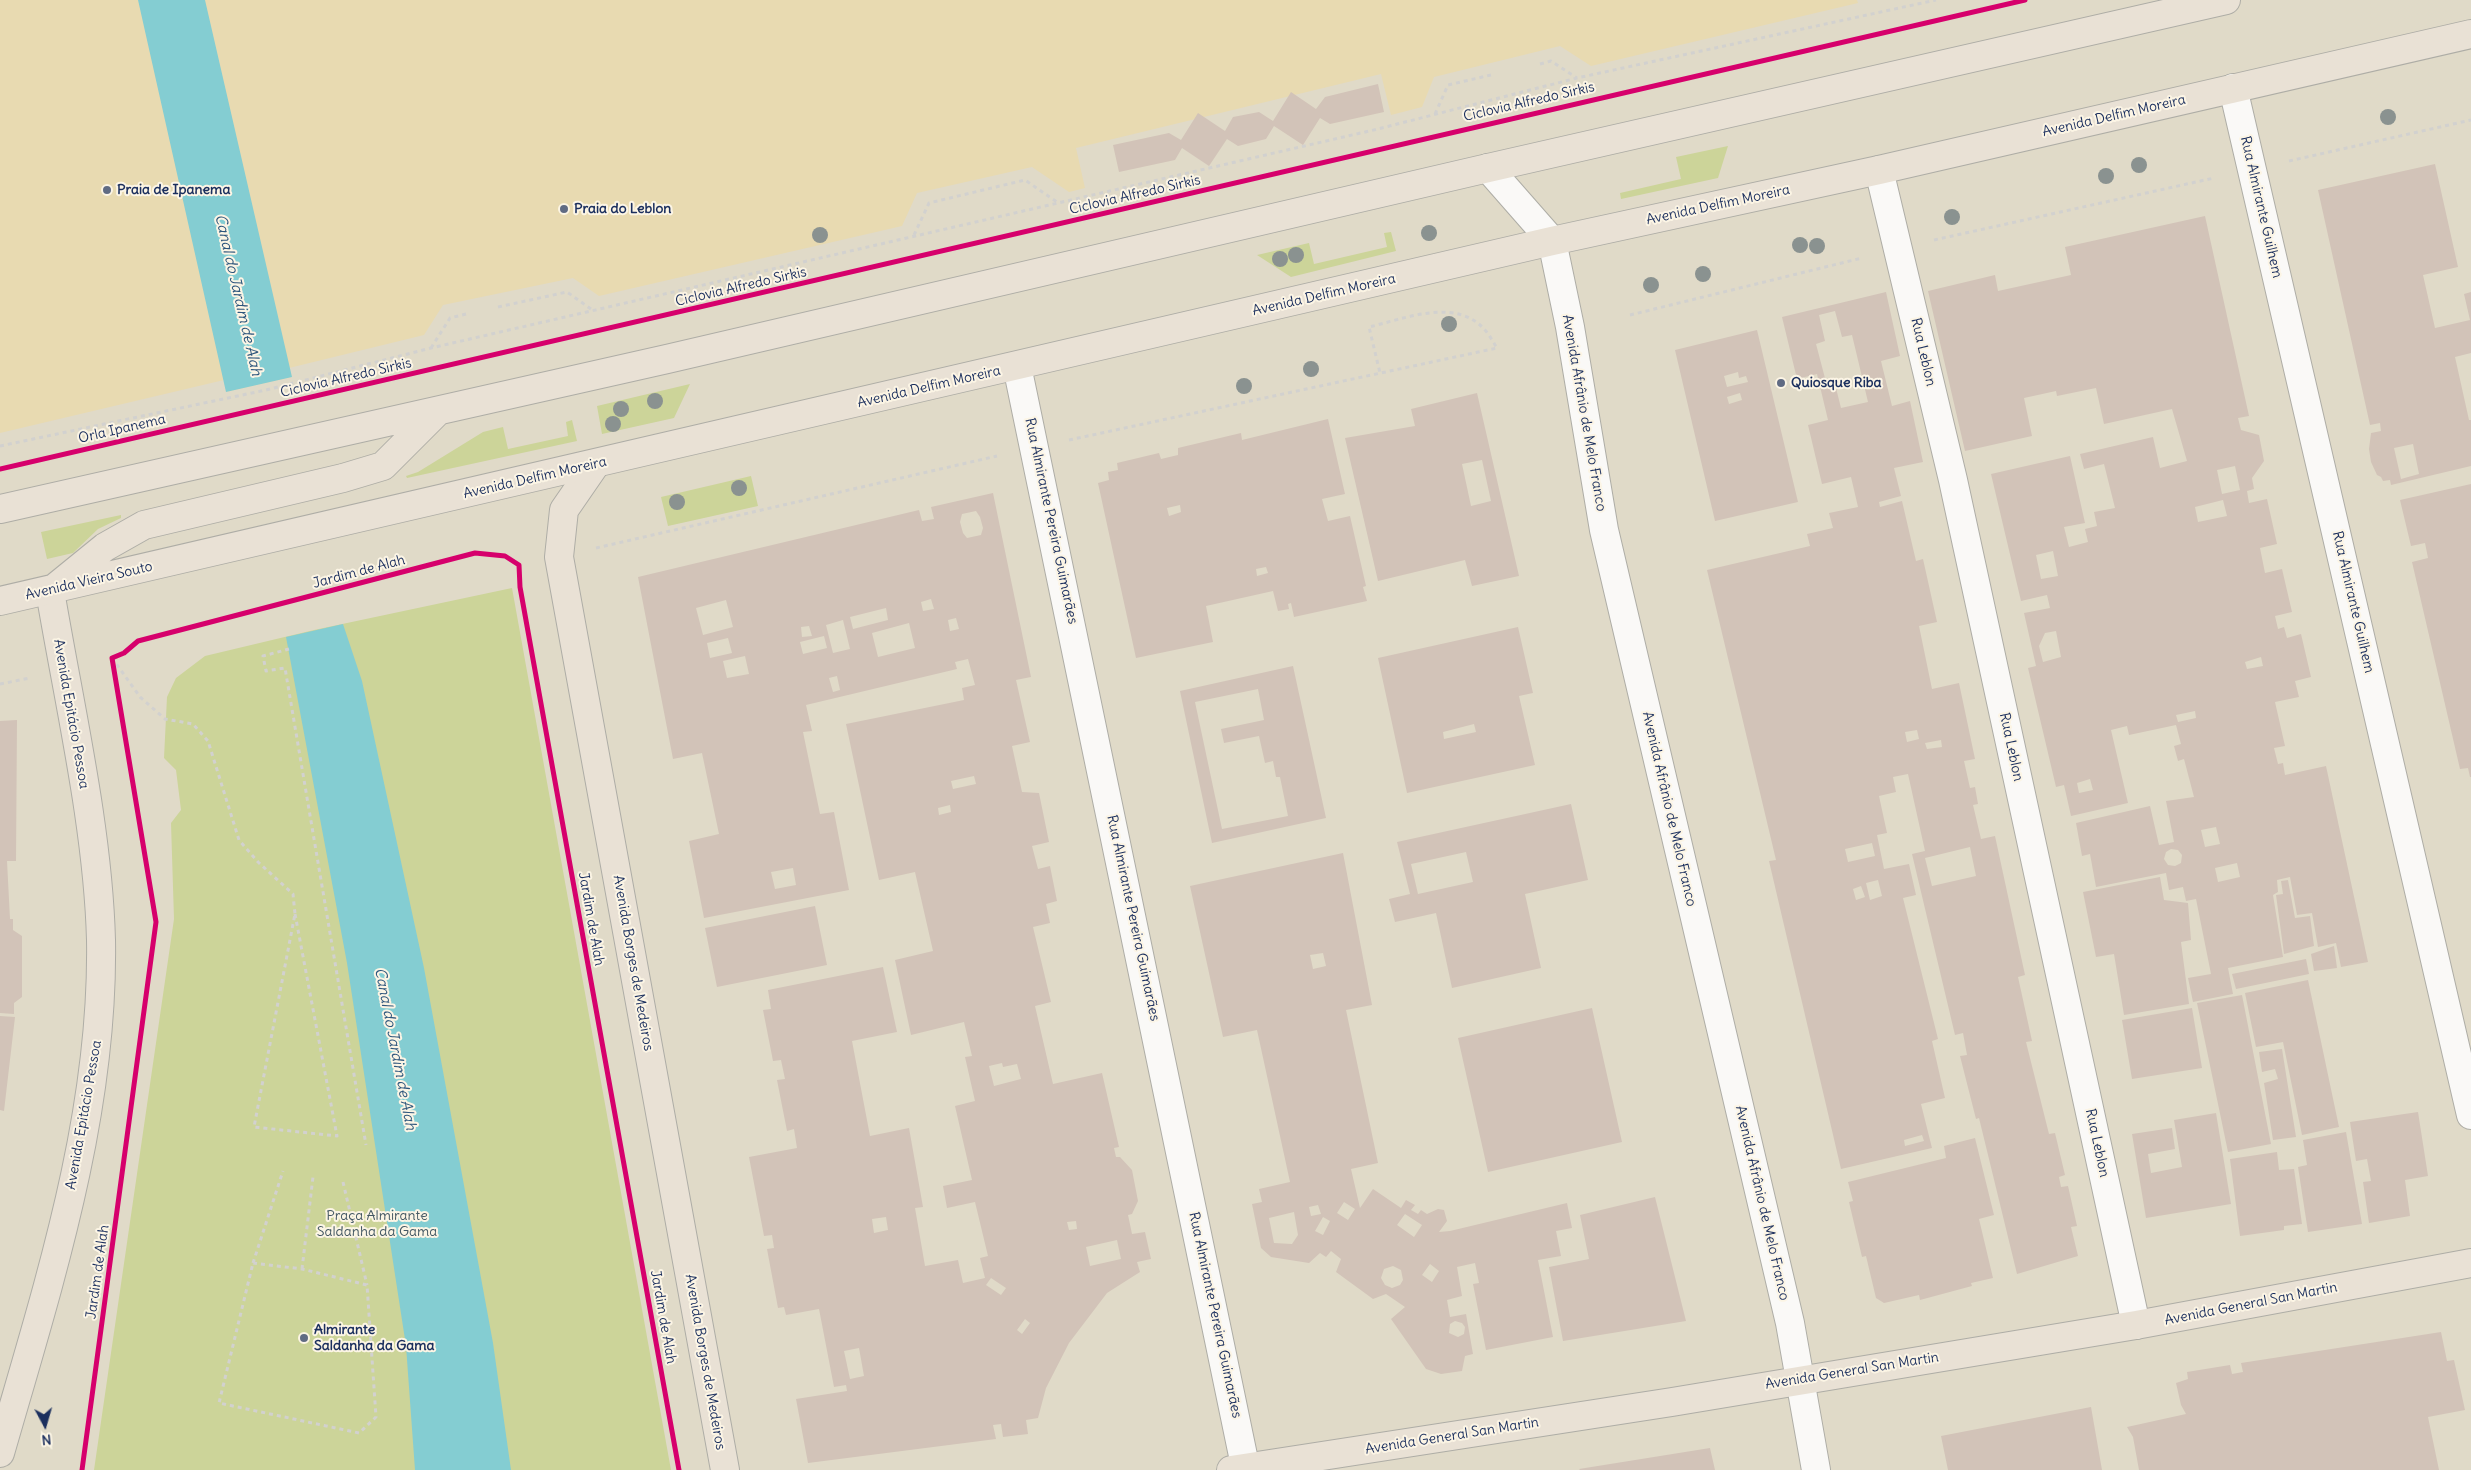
<!DOCTYPE html>
<meta charset="utf-8">
<style>
body{margin:0}
#map{position:relative;width:2471px;height:1470px;overflow:hidden;background:#e0dac8;font-family:Delius,sans-serif}
canvas{display:block}
.north{position:absolute;left:20px;top:1400px;width:50px;height:50px;-webkit-text-stroke:4px #fcf5e5;paint-order:stroke;rotate:174deg;font-size:14px;font-weight:700;line-height:20px;text-align:center;color:#1b2f5e}
.north::after{content:'';display:block;margin:auto;width:18px;height:22px;background:#1b2f5e;clip-path:polygon(50% 0,100% 100%,50% 72%,0 100%)}
</style>
<div id="map">
<canvas width="2471" height="1470"></canvas>
<div class="north">N</div>
</div>
<script>
const ctx = document.querySelector('canvas').getContext('2d');
ctx.lineJoin = 'round';
function paint(path, color) { ctx.fillStyle = color; ctx.fill(path, 'evenodd'); }
function stroke(path, color, width, dash) { ctx.strokeStyle = color; ctx.lineWidth = width; ctx.lineCap = dash ? 'butt' : 'round'; ctx.setLineDash(dash || []); ctx.stroke(path); }
function label(font, color, halo, rows, align = 'center') {
  ctx.font = font + ' Delius,sans-serif'; ctx.lineWidth = 4; ctx.setLineDash([]); ctx.textBaseline = 'middle'; ctx.strokeStyle = halo; ctx.fillStyle = color; for (const [text, x, y, turn = 0] of rows) {
    ctx.save(); ctx.translate(x, y); ctx.rotate((+turn || 0) * Math.PI / 180); ctx.textAlign = isNaN(turn) ? turn : align; if (halo) ctx.strokeText(text, 0, 0); ctx.fillText(text, 0, 0); ctx.restore();
  }
}
paint(new Path2D(`
 M1728,146L1718,178L1621,199L1620,193L1681,179L1676,157Z
 M1391,232L1396,251L1291,277L1257,255L1309,243L1314,264L1387,247L1384,233Z
 M690,384L674,418L602,434L597,406Z
 M572,420L577,441L407,478L406,476L418,472L483,432L503,427L508,449L568,436L566,422Z
 M751,476L758,506L668,526L661,497Z
 M121,515V518L98,529L73,553L47,559L41,532Z
 M512,588L671,1470H94L174,919L171,823L181,810L176,770L164,758L167,697L176,678L205,656L314,630Z`), '#ccd499');
paint(new Path2D(`
 M0,0H1857L1858,3L1591,66L1560,46L1434,77L1422,107L1391,115L1381,74L1076,148L1085,188L1069,192L1032,167L917,193L902,226L599,296L573,278L443,305L424,335L289,368L292,377L226,392L224,380L0,433Z`), '#e8dab1');
paint(new Path2D(`
 M138,0H205L292,377L226,392Z
 M343,624L362,681L424,968L493,1343L511,1470H415L406,1346L347,963L286,637Z`), '#84cdd2');
paint(new Path2D(`
 M1378,84L1384,112L1330,124L1320,118L1303,145L1274,126L1266,139L1238,146L1227,139L1209,166L1182,148L1175,160L1119,172L1113,145L1169,133L1181,140L1198,113L1225,131L1233,117L1259,112L1273,121L1291,92L1316,109L1325,97Z
 M2435,164L2458,267L2423,275L2435,328L2470,320L2464,294L2471,292V353L2455,357L2469,420H2471V466L2391,485L2390,480L2383,481L2381,477L2377,475L2371,462L2369,449L2371,433L2381,431L2380,423L2370,425L2318,190ZM2413,444L2419,474L2401,479L2394,448Z
 M2205,216L2249,416L2238,418L2241,430L2259,435L2264,461L2252,478L2254,489L2247,491L2249,503L2267,499L2277,544L2260,548L2265,573L2282,569L2292,612L2275,616L2278,629L2284,627L2287,638L2301,634L2311,677L2295,681L2299,697L2275,702L2285,746L2274,748L2278,764L2283,763L2285,775L2326,766L2368,962L2341,967L2336,943L2318,947L2312,913L2297,915L2290,877L2277,880L2278,892L2273,895L2283,957L2228,968L2233,994L2193,1002L2188,978L2211,974L2196,899L2186,901L2183,887L2169,890L2166,873L2096,887L2090,854L2082,856L2076,823L2150,806L2159,845L2174,842L2166,801L2194,797L2184,759L2178,761L2174,746L2181,744L2176,725L2129,735L2127,726L2111,730L2128,803L2071,816L2064,785L2056,787L2028,668L2036,666L2024,613L2050,608L2047,595L2021,601L1991,474L2070,456L2085,523L2064,527L2069,547L2088,542L2085,529L2097,526L2094,512L2115,508L2104,464L2084,469L2080,454L2153,437L2160,468L2187,461L2172,409L2104,424L2096,388L2057,396L2056,391L2024,398L2032,436L1965,451L1928,291L1995,275L1998,291L2071,275L2065,247ZM2235,466L2240,490L2222,494L2217,470ZM2223,500L2227,516L2198,522L2195,507ZM2053,551L2058,576L2041,579L2036,555ZM2056,631L2061,657L2043,662L2039,646L2045,633ZM2261,657L2263,666L2247,669L2245,662ZM2195,711L2196,718L2178,722L2176,715ZM2090,779L2093,790L2079,793L2077,783ZM2216,827L2220,844L2205,847L2201,830ZM2171,849L2178,850L2182,855L2181,863L2175,866L2168,865L2164,859L2166,852ZM2237,863L2240,877L2218,882L2215,868Z
 M1886,292L1900,356L1881,361L1892,406L1910,401L1923,462L1894,468L1901,496L1879,502L1880,507L1902,501L1916,561L1923,559L1937,622L1919,626L1932,689L1959,683L1975,759L1964,761L1970,788L1975,787L1978,804L1973,805L1981,839L1995,836L2025,975L2018,977L2032,1041L2026,1042L2049,1134L2055,1133L2065,1175L2059,1177L2061,1187L2068,1186L2077,1226L2071,1227L2078,1256L2017,1274L1979,1118L1976,1119L1960,1056L1967,1055L1963,1033L1955,1035L1912,854L1925,851L1908,774L1893,777L1896,792L1879,796L1887,833L1877,835L1884,869L1909,864L1916,895L1903,898L1938,1039L1932,1041L1945,1098L1921,1104L1932,1148L1841,1169L1769,861L1776,860L1707,570L1810,546L1807,534L1833,528L1829,513L1858,507L1851,477L1822,484L1808,425L1828,420L1817,374L1797,379L1782,317ZM1835,311L1842,337L1852,335L1868,402L1841,408L1834,380L1826,382L1816,344L1825,341L1819,315ZM1917,730L1919,739L1907,742L1905,732ZM1941,740L1942,747L1927,749L1925,743ZM1872,843L1875,856L1848,862L1845,849ZM1970,847L1976,876L1932,886L1925,858ZM1878,880L1882,896L1870,900L1866,883ZM1861,886L1865,897L1856,900L1853,889ZM1922,1135L1924,1141L1905,1146L1904,1140Z
 M1757,330L1798,502L1715,521L1675,350ZM1738,372L1739,378L1746,376L1748,382L1727,387L1724,376ZM1740,393L1742,400L1729,404L1727,397Z
 M1477,393L1519,576L1472,586L1465,560L1378,581L1345,438L1415,426L1411,409ZM1482,460L1491,501L1471,506L1462,464Z
 M1328,419L1345,494L1322,499L1328,521L1350,516L1366,586L1363,587L1367,601L1294,617L1291,603L1288,604L1289,609L1278,611L1273,591L1206,606L1213,642L1136,658L1098,483L1109,480L1108,472L1118,470L1117,463L1159,453L1161,459L1178,455V448L1241,433L1242,440ZM1180,505L1181,512L1169,516L1167,508ZM1266,567L1268,573L1257,576L1256,569Z
 M2471,484V777H2470L2468,768L2460,769L2412,562L2428,558L2425,543L2411,546L2400,500Z
 M993,493L1031,677L1016,680L1030,742L1012,746L1022,792L1039,793L1049,842L1032,846L1038,869L1050,866L1057,901L1046,904L1050,923L1033,927L1051,1002L1035,1006L1053,1084L1102,1073L1119,1147L1114,1148L1116,1157H1120L1132,1170L1138,1201L1132,1214L1128,1215L1132,1234L1145,1232L1151,1259L1137,1262L1140,1272L1107,1293L1069,1343L1046,1388L1038,1418L1026,1420L1028,1434L1003,1437L1001,1424L993,1425L996,1439L808,1463L796,1399L847,1391L846,1385L834,1387L819,1309L786,1315L784,1307L778,1308L767,1249L774,1248L772,1235L764,1236L749,1157L797,1148L794,1129L787,1131L777,1080L785,1079L781,1060L773,1061L763,1010L771,1009L768,990L883,967L897,1032L852,1041L870,1136L909,1128L923,1207L915,1208L925,1266L958,1260L963,1283L985,1278L980,1258L988,1256L975,1202L947,1208L943,1186L972,1180L955,1106L975,1101L965,1057L972,1056L964,1022L911,1035L895,960L933,951L915,872L879,880L846,724L964,700L962,688L975,685L968,659L955,662L957,669L806,705L812,731L803,732L820,814L834,812L849,890L704,918L689,841L719,834L702,753L673,759L638,577L919,510L922,521L934,519L931,507ZM976,511L980,517L983,528L981,535L967,538L963,533L960,522L962,514ZM931,599L934,609L923,611L921,602ZM726,600L733,627L703,635L696,608ZM886,608L888,620L853,629L850,617ZM956,618L959,629L950,631L948,620ZM843,620L850,649L833,653L826,625ZM909,623L915,648L878,657L872,633ZM809,626L812,636L802,637L801,627ZM824,636L827,648L803,654L800,642ZM728,638L732,653L710,658L707,643ZM745,656L749,674L727,678L723,661ZM837,676L840,690L833,692L829,678ZM974,776L976,784L953,789L951,781ZM950,805L951,812L939,815L938,808ZM793,868L796,885L775,889L771,872ZM1002,1063L1003,1067L1017,1064L1021,1079L994,1086L989,1066ZM886,1217L888,1230L874,1233L872,1219ZM1076,1221L1077,1229L1069,1230L1067,1222ZM1117,1240L1121,1259L1090,1266L1086,1247ZM991,1278L1006,1288L1001,1295L986,1285ZM1025,1319L1030,1323L1022,1334L1017,1330ZM859,1348L864,1376L850,1379L844,1351Z
 M1518,627L1533,693L1519,696L1535,765L1407,793L1378,658ZM1474,724L1476,732L1444,739L1443,732Z
 M1293,666L1326,818L1212,843L1180,691ZM1258,689L1264,720L1221,729L1224,743L1259,736L1265,763L1273,761L1276,777H1280L1288,816L1222,829L1195,702Z
 M17,720L16,861H7L10,919H13V930L22,936V997L14,1003V1014L0,1013V721Z
 M1571,804L1588,880L1525,894L1541,968L1452,988L1436,913L1395,922L1389,899L1410,894L1397,842ZM1466,852L1473,882L1418,894L1411,864Z
 M1343,853L1372,1005L1346,1010L1378,1163L1351,1169L1360,1208L1373,1189L1401,1208L1406,1200L1415,1205L1411,1210L1418,1214L1421,1210L1427,1214L1438,1209L1444,1210L1447,1221L1439,1232L1450,1231L1567,1203L1572,1228L1556,1231L1561,1256L1538,1260L1553,1337L1486,1350L1473,1284L1479,1283L1475,1263L1457,1267L1462,1296L1447,1300L1450,1317L1466,1314L1473,1354L1465,1356L1462,1371L1441,1374L1426,1369L1391,1319L1405,1307L1386,1294L1373,1299L1336,1272L1341,1259L1331,1251L1326,1257L1320,1253L1309,1263L1271,1257L1261,1248L1252,1204L1262,1202L1259,1189L1290,1182L1257,1030L1223,1037L1190,886ZM1323,953L1326,966L1313,969L1310,955ZM1344,1202L1355,1209L1348,1220L1337,1213ZM1318,1205L1321,1214L1311,1216L1309,1207ZM1294,1212L1298,1235L1292,1244L1274,1243L1269,1218ZM1405,1214L1422,1225L1414,1237L1397,1225ZM1323,1217L1330,1221L1323,1235L1315,1231ZM1430,1264L1439,1271L1432,1282L1422,1275ZM1393,1266L1401,1270L1403,1280L1400,1285L1392,1288L1385,1285L1381,1278L1384,1269ZM1455,1321L1462,1323L1465,1327L1464,1334L1458,1337L1449,1333L1450,1324Z
 M2160,877L2164,900L2188,903L2191,940L2181,942L2189,1004L2124,1015L2114,954L2096,957L2083,892Z
 M2288,880L2295,918L2310,916L2314,946L2284,954L2276,895L2283,894L2281,881Z
 M815,906L827,965L717,987L705,928Z
 M2334,946L2337,968L2314,971L2311,954Z
 M2306,959L2309,974L2236,989L2232,974Z
 M2308,980L2339,1127L2302,1135L2283,1042L2256,1047L2245,993Z
 M2242,995L2271,1144L2228,1152L2197,1003Z
 M1592,1008L1622,1142L1488,1172L1458,1038Z
 M2192,1008L2202,1068L2132,1079L2122,1020Z
 M0,1016L15,1017L4,1111L0,1110Z
 M2282,1049L2296,1137L2273,1140L2264,1083L2278,1079L2275,1069L2262,1072L2259,1052Z
 M2418,1112L2428,1176L2405,1180L2410,1216L2369,1223L2363,1182L2371,1181L2367,1159L2356,1161L2350,1122Z
 M2216,1113L2231,1204L2146,1218L2132,1134L2172,1128L2175,1149L2148,1154L2151,1173L2182,1167L2174,1120Z
 M2346,1132L2362,1224L2308,1232L2298,1167L2307,1165L2303,1140Z
 M1975,1138L1994,1215L1979,1219L1993,1278L1971,1283L1972,1286L1920,1300L1919,1295L1884,1303L1876,1298L1866,1256L1862,1257L1849,1202L1853,1201L1848,1182L1946,1158L1944,1146Z
 M2277,1152L2279,1170L2294,1169L2302,1224L2284,1226V1230L2240,1236L2230,1159Z
 M1655,1197L1686,1321L1563,1341L1549,1267L1589,1259L1580,1215Z
 M2441,1332L2447,1361L2454,1360L2465,1410L2428,1417L2439,1470H2139L2133,1437L2127,1427L2186,1414L2181,1405L2176,1383L2188,1379L2187,1372L2230,1365L2232,1374L2243,1372L2241,1363Z
 M2091,1407L2102,1470H1948L1941,1436Z
 M1710,1448L1715,1470H1580L1579,1469Z`), '#d2c3b8');
const minor = new Path2D(`
 M2233,88L2471,1115
 M1488,168L1552,241L1570,327L1604,530L1790,1323L1816,1470
 M1879,170L1953,480L2136,1325
 M1017,366L1246,1470`);
const major = new Path2D(`
 M595,465L564,510L559,557L725,1470
 M0,1453C48,1286 104,1116 101,940C98,827 69,704 50,591
 M1231,1470L1672,1402L2136,1325L2471,1263`);
const highway = new Path2D(`
 M0,509L667,359L1488,168L2226,0
 M57,586L105,547L144,525L343,478L383,466L438,411
 M0,601L1552,241L1879,170L2471,34`);
stroke(minor, '#aeada6', 30);
stroke(major, '#aeada6', 30);
stroke(highway, '#aeada6', 30);
stroke(new Path2D(`
 M1540,64L1551,61L1577,78
 M1435,114L1448,85L1491,75
 M2289,161L2471,120
 M914,235L929,203L1025,180L1057,202
 M1934,240L2214,178
 M498,307L567,292L591,309
 M1630,315L1862,258
 M431,348L450,318L466,314
 M1069,440L1497,348C1493,342 1489,334 1484,329C1455,297 1404,319 1369,327L1380,373
 M0,446L266,390L431,348L1378,129L1577,78L1936,0
 M596,548L997,456
 M289,649L263,656L266,671L285,668L366,1145
 M112,658L140,697L165,719L193,724L208,741L239,840L258,862L293,894L295,914
 M0,684L30,678
 M295,914L337,1136L254,1127Z
 M343,1182L367,1285
 M253,1263L302,1269L367,1285L376,1417L359,1433L219,1403Z
 M253,1263L283,1171
 M302,1269L313,1177`), '#d2d1cf', 3, [4, 4]);
stroke(minor, '#faf9f7', 28);
stroke(major, '#e9e1d5', 28);
stroke(highway, '#e9e1d5', 28);
stroke(new Path2D(`
 M0,469L2025,0
 M82,1470L156,922L112,658L124,653L138,641L475,553L505,556L519,565L520,587L679,1470`), '#d6006c', 5);
ctx.fillStyle = '#8a9290';
for (const [x, y] of [
 [2388,117],
 [2139,165],
 [2106,176],
 [1952,217],
 [1429,233],
 [820,235],
 [1800,245],
 [1817,246],
 [1296,255],
 [1280,259],
 [1703,274],
 [1651,285],
 [1449,324],
 [1311,369],
 [1244,386],
 [655,401],
 [621,409],
 [613,424],
 [739,488],
 [677,502]
]) { ctx.beginPath(); ctx.arc(x, y, 8, 0, 2 * Math.PI); ctx.fill(); }
for (const [x, y, r, color] of [
 [107,190,5,"#606b83"],
 [564,209,5,"#606b83"],
 [1781,383,5,"#606b83"],
 [304,1338,5,"#606b83"]
]) { const dot = new Path2D(); dot.arc(x, y, r, 0, 2 * Math.PI); ctx.fillStyle = color; ctx.fill(dot); stroke(dot, '#fcf5e5', 2); }
label('14px', '#1b2f5e', '#fcf5e5', [
 ["Ciclovia Alfredo Sirkis",1529,102,-13],
 ["Avenida Delfim Moreira",2114,116,-13],
 ["Ciclovia Alfredo Sirkis",1135,195,-13],
 ["Avenida Delfim Moreira",1718,205,-12],
 ["Rua Almirante Guilhem",2261,207,77],
 ["Ciclovia Alfredo Sirkis",741,287,-13],
 ["Avenida Delfim Moreira",1324,295,-13],
 ["Rua Leblon",1923,352,77],
 ["Ciclovia Alfredo Sirkis",346,378,-13],
 ["Avenida Delfim Moreira",929,387,-13],
 ["Avenida Afrânio de Melo Franco",1584,413,80],
 ["Orla Ipanema",122,429,-13],
 ["Avenida Delfim Moreira",535,478,-13],
 ["Rua Almirante Pereira Guimarães",1051,521,78],
 ["Jardim de Alah",359,572,-15],
 ["Avenida Vieira Souto",89,581,-13],
 ["Rua Almirante Guilhem",2353,602,77],
 ["Avenida Epitácio Pessoa",71,714,80],
 ["Rua Leblon",2011,747,78],
 ["Avenida Afrânio de Melo Franco",1669,809,77],
 ["Rua Almirante Pereira Guimarães",1133,918,78],
 ["Jardim de Alah",591,919,80],
 ["Avenida Borges de Medeiros",633,963,80],
 ["Avenida Epitácio Pessoa",84,1115,-80],
 ["Rua Leblon",2097,1143,78],
 ["Avenida Afrânio de Melo Franco",1762,1203,77],
 ["Jardim de Alah",98,1272,-82],
 ["Avenida General San Martin",2251,1304,-11],
 ["Rua Almirante Pereira Guimarães",1215,1315,78],
 ["Jardim de Alah",663,1317,80],
 ["Avenida Borges de Medeiros",705,1362,80],
 ["Avenida General San Martin",1852,1371,-9],
 ["Avenida General San Martin",1452,1436,-9]
]);
label('bold 14px', '#1b2f5e', '#fcf5e5', [
 ["Praia de Ipanema",117,190],
 ["Praia do Leblon",574,209],
 ["Quiosque Riba",1791,383],
 ["Almirante",314,1330],
 ["Saldanha da Gama",314,1346]
], 'left');
label('14px', '#435763', '#fcf5e5', [
 ["Praça Almirante",377,1216],
 ["Saldanha da Gama",377,1232]
]);
label('italic 15px', '#2c557c', '#fcf5e5', [
 ["Canal do Jardim de Alah",238,295,77],
 ["Canal do Jardim de Alah",395,1049,79]
]);
</script>
